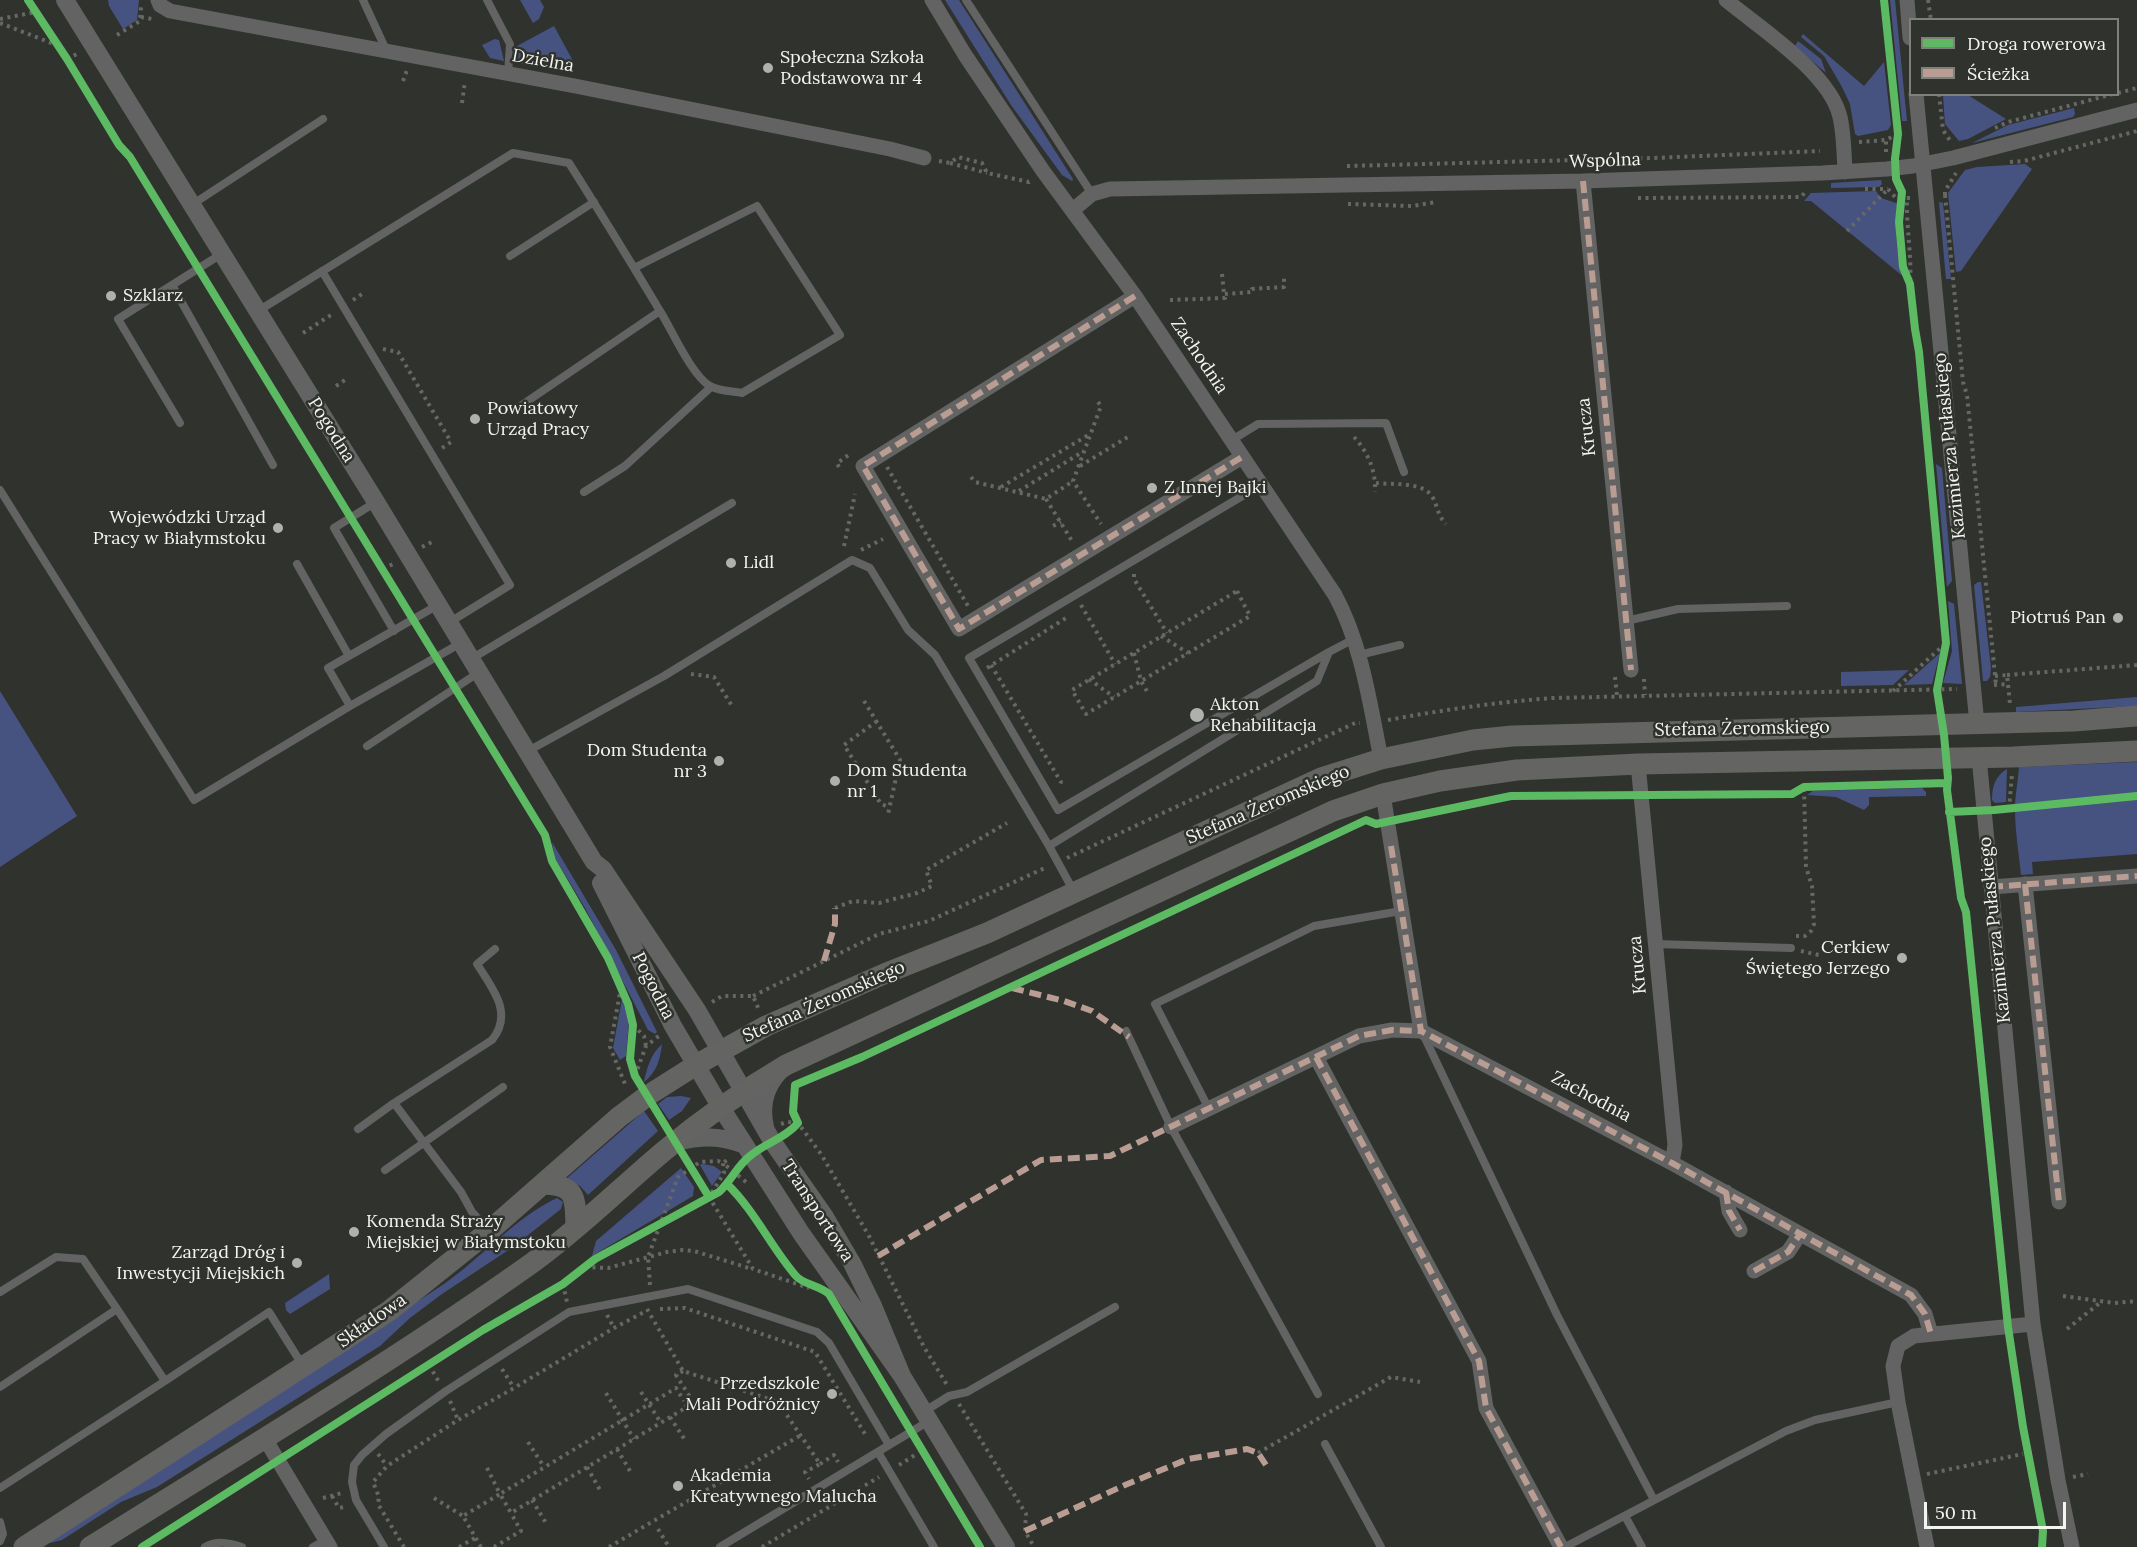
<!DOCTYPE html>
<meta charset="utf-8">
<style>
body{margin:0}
#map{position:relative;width:2137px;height:1547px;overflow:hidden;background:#30322e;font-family:Lora,serif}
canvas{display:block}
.legend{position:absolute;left:1909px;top:18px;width:210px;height:78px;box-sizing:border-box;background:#30332d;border:2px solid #7e817b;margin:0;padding:8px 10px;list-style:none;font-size:18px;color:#f3f5f1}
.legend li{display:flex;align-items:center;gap:12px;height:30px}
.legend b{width:30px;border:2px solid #7e817b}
.scale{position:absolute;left:1924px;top:1502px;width:142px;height:27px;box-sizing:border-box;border:3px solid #f3f5f1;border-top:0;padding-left:8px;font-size:18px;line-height:21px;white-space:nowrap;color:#f3f5f1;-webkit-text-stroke:4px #30332d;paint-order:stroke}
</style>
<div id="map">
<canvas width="2137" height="1547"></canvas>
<ul class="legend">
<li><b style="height:8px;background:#5cba63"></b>Droga rowerowa</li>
<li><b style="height:8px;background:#b99d93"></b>Ścieżka</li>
</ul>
<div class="scale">50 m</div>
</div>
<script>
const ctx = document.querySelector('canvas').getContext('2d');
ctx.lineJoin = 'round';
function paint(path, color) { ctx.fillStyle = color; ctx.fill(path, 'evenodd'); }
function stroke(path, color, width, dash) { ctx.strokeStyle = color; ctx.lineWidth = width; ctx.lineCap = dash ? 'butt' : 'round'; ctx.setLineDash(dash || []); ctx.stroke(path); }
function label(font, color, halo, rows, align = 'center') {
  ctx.font = font + ' Lora,serif'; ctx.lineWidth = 5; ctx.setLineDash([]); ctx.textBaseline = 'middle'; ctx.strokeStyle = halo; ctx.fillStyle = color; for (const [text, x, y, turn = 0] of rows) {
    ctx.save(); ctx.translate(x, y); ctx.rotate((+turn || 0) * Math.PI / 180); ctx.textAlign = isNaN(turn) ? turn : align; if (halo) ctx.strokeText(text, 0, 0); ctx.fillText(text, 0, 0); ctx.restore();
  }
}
paint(new Path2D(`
 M108,0H139L137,20L123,29L109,6Z
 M520,0H540L544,7L539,19L533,23Z
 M945,0H959L1073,179L1072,181L1062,175L1011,105Z
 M1890,0H1895L1907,121H1902Z
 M554,26L573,61L572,73L516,63L517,46Z
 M1803,34L1864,86L1884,62L1891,125L1888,130L1858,136L1855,134L1850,104L1842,87L1824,56L1801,37Z
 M495,39L499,40L504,61L490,58L482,45Z
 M1798,41L1821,59L1826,73L1795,46Z
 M1943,95H1968L2006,119L1968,139L1959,141L1945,124Z
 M2074,108L2075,114L2073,117L1972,143L2008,125Z
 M2025,164L2032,169L1961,271L1956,272L1948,193L1965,170L1977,167Z
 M1881,180L1882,184L1879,187L1831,188V183Z
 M1876,191L1881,198L1899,204C1895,225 1895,259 1905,278L1811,201H1804L1811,193Z
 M1939,202L1943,203L1951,279H1946Z
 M1936,464L1942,468L1952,581L1947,587Z
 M1978,582H1981L1991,668L1990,677L1987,681H1983L1974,585Z
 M1948,601L1954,604L1962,684L1943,683L1952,651Z
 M1940,653L1932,684L1904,685Z
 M1909,670L1893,685L1841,686V672Z
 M0,691L77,816L0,867Z
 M2137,697V706L2016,712V707Z
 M2137,762V854L2032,862L2033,874L2021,875C2019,854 2015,831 2015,809C2015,795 2018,782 2019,767Z
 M2007,769L2006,802L1995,803L1992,800C1992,787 1995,776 2007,769Z
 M1922,788L1926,792V796L1869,797V805L1864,810L1836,797L1807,795L1813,791Z
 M552,842L616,950L657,1032L655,1034L648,1030L585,908L555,858Z
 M622,999L629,1021L626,1056L620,1060L613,1048Z
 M662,1044C660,1060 657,1072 644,1082C647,1067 651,1054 662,1044Z
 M681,1096L691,1098L682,1111L669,1120L658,1104L667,1097Z
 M644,1111L658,1131L588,1195L580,1186L566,1179Z
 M702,1164L714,1166L722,1172L712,1186L700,1165Z
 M681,1168L694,1187L693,1196L592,1256L596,1241Z
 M557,1198L563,1202L561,1209L513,1247L442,1294L410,1318L380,1346L157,1487L121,1502L62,1540L50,1543V1538C180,1454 311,1371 441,1286C480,1260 514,1218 557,1198Z
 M329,1274L330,1289L290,1314L286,1310L285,1303Z`), '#465381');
stroke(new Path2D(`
 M1928,0L1931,20
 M141,17L152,19
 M0,19L36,12
 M0,23L59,46
 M117,35L140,21L141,7
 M67,59L77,54
 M403,81L407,70
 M2118,93L2137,88
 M1939,94L1943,130L1951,142
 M462,103L465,81
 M1995,128L2008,122L2113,94
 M1859,142L1886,140
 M1886,152V140L1898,134
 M939,161L950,163L958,157L982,163L987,173L1029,182L1032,180
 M2010,162L2024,161L2137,131
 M950,163L987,173
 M1347,166L1653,158L1820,151
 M1865,189H1888
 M1888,189L1895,197L1907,198
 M1945,195L1963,382L1967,395L1996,685
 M1945,195V191L1956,173
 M1638,198L1801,197L1807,190
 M1910,198H1907C1906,227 1912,255 1910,284
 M1348,204L1412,206L1436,202
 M1847,231L1888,189
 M1222,274L1224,294
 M353,300L365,292
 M1170,300L1225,298L1224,294L1252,292V289L1284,287V278
 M303,333L334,313
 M383,349L398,352L451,442L442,448
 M336,386L348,378
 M1098,402L1101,406L1073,481L1101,524
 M1354,437C1368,452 1376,471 1375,492
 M1080,466L1131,435
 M839,467L837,463L850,454
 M887,467L968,606
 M971,477L975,482L1046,499L1073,481
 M1376,483C1392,485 1424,481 1433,498C1438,508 1438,516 1446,524
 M1001,487L1090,434
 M1019,491L1084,451
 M1046,499L1072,541
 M1053,526L1061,522
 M844,546L855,494
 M422,547L432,542
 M861,550L883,539
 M383,569L395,563
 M1134,574V579L1167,633
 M1237,591L1250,616L1086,714L1072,690Z
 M1081,605L1115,664
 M1161,636L1188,653
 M1134,653L1141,681L1148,693
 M991,665L1061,782L1059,785
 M987,668L1066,618
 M691,674L714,677L732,706
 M2007,675L2137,665
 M1995,676L2007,675L2008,684
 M1615,677L1617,696
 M1089,679L1114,697
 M1644,679L1645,695
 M1994,685L2008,684L2010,704
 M1893,691L1946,643
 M864,701L900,760L888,814
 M1388,720C1443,710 1497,702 1553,698L1957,689
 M877,721L844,745L881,804L889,807
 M2009,809L2012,774
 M1067,858L1355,723H1360
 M835,908L853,901L879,903L917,893L932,886L926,870L1007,823
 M1796,936H1805L1811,931L1814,924L1812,886L1806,867L1804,787
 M1801,951L1823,956
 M621,987L610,1047L625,1084
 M753,996L879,934L929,921L1047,867
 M712,1002L722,996H753L759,1010
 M633,1025L644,1036L646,1046
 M635,1076L646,1046L660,1035
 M781,1124L787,1122L798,1123L821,1154L869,1236L924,1347L947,1385
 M746,1182L723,1163L724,1173L709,1197L753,1269L809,1288
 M585,1267L608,1268L667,1252L683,1250L694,1251L752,1269
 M563,1284L567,1302
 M650,1285L648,1257L678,1177L700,1162L718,1161L723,1163L730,1158
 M2063,1296L2115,1303L2137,1301
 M647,1309L683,1371L778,1402L820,1464L805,1472L809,1479
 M660,1309L685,1308L815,1352L865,1434
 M607,1315L614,1328
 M2067,1329L2101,1302
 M429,1365L439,1382
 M502,1369L514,1388
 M683,1371L676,1375L690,1397L684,1401L687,1407L511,1513L500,1494L676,1388L684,1401
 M641,1392L661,1423
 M606,1393L634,1439
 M450,1401L458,1420
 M959,1404L1026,1514L1025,1531L1034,1547
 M670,1417L685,1440
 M528,1442L544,1467
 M617,1449L630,1471
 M1258,1453L1391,1377L1420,1382
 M378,1454L387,1466
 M820,1464L834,1455L838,1462
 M899,1465L915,1455
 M587,1467L600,1490
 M1927,1474L2023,1454
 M2073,1477L2088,1474
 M2030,1485H2032
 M332,1496L339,1508L345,1507
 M323,1498L342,1493
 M434,1498L463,1516
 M532,1500L546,1523
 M658,1529L669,1547
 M404,1547L378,1504L379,1497L373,1482L387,1466L458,1420L514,1388L614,1328L646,1311
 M459,1547L475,1538
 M481,1547L463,1516L500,1494L486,1466
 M494,1547L521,1531L511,1513
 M609,1547L801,1435
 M762,1547L879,1477`), '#666866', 4, [3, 4.5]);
stroke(new Path2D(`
 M363,0L387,52
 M487,0L510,44L508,74
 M966,0L1092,194
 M193,204L323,119
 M510,256L594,202
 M322,271L510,585L450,622
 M172,285L273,465
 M258,311L513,153L569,163C600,212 630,261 660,311C672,330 692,376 710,386C718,391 732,391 742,393L840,335L757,206L634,268
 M513,411L660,311
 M180,423L118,319L223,253
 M1232,440L1258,424L1386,423L1404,472
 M1261,485L969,658L1058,810L1329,652
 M0,490L194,800L350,706
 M584,492L625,466L711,387
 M376,502L334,528L394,631
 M297,564L349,656
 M438,605L328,668L350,706L461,643
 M1626,621L1678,609L1787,606
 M1359,655L1400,645
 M471,659L732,503
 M367,746L478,673
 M528,751L664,676L852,560L870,568L908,630L935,655L1049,846L1317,681L1329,652L1354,639
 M1049,846L1073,890
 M1655,944L1791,948
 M1126,1031L1171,1127L1318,1394
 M1423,1034L1557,1315L1654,1500
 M1209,1109L1155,1004L1314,926L1401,911
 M358,1129L394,1103
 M385,1170L503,1087
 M488,1230L472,1212L461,1192L394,1103L492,1040C514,1013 492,988 477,964L495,949
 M0,1292L56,1257L83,1259L117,1309
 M0,1387L117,1309L165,1381L269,1312L303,1366
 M925,1411L949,1396L967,1392L1115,1307
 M1325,1444L1381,1547
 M878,1452L934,1547
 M0,1488L165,1381
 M1625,1516L1642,1547
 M0,1522L3,1534L0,1541
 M205,1547C217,1540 230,1543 242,1547
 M313,1547L326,1540
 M384,1547L356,1500L352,1482L354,1465L362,1455L386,1434L446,1391L569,1312L688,1289L817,1332L829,1343L889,1445
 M720,1547L929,1421
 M1565,1547L1786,1431L1815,1420L1898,1402`), '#626362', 8);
stroke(new Path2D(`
 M158,0L160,5L170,11L575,86L890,149L924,158
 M932,0L965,55L1043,171L1135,296L1335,595C1362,645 1370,704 1381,759
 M1726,0C1760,28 1830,73 1840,117C1844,134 1844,154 1845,172
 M1907,0L1910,38
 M1916,94L1977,724
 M1583,181L1631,670
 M1073,210L1092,194L1110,189L1583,181L1822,173L1887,169L1913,166L1953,158L2137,110
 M1135,296L863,466L959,629L1242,457
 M1979,757L2033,1324L2058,1480L2072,1547
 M1638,764L1675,1145L1672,1163
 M1383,794L1421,1031L1672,1163L1911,1295L1925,1314L1931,1334
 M2025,884L2059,1202
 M1991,887L2137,876
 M1316,1057L1479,1361L1486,1408L1561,1547
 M1171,1127L1359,1036L1392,1030L1421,1031
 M1726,1192L1729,1211L1740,1230
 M1754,1271L1788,1252L1800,1234
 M264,1437L330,1547
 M1927,1547L1898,1402L1893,1366L1898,1346L1914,1336L2033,1324`), '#626362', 15);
stroke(new Path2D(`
 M65,0L376,502L594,862L603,869L697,1010L772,1141L825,1217L852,1263L873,1306L902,1376
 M601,883L673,1026L720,1106L801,1233L902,1376L1006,1547
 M765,1127C760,1105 765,1086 781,1070
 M675,1142C701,1136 720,1135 745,1145`), '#626362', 18);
stroke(new Path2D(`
 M543,1184C578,1185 575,1199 576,1228
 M24,1547L389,1311L489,1231L619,1117L647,1096L696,1065L766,1026L884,974L987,933L1321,778L1381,759L1473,740L1512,736L2074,721L2137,716
 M90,1547C238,1454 390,1364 532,1263C579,1229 620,1188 664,1151C702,1119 742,1091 786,1065L1333,811L1383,794L1440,781L1517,770L1638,764L2013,757L2137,751`), '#646463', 21);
stroke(new Path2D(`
 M1583,181L1631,670
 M1135,296L863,466L959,629L1242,457
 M1391,846L1421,1031L1672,1163L1911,1295L1925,1314L1931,1334
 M2025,884L2059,1202
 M1991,887L2137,876
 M824,961L835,924V908
 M1012,988L1064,1001L1092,1011L1129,1037
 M1316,1057L1479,1361L1486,1408L1561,1547
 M1726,1192L1729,1211L1740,1230
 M878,1256L1041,1160L1110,1156L1359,1036L1392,1030L1421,1031
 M1754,1271L1788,1252L1800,1234
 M1025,1531L1125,1485L1188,1459L1247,1449L1258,1453L1266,1465`), '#b99d93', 6, [12, 6]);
stroke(new Path2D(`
 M28,0L67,59L119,145L130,157L545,835L552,861L608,958L628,1004L633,1025L630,1059L635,1076L709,1197
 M1884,0L1898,134L1895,159L1896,179L1902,192L1899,222L1903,267L1910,284L1915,329L1919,352L1946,643L1937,690L1944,735L1948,778L1947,790L1961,898L1966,912L2008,1327L2023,1427L2043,1531L2042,1547
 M1949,812L1994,810L2137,796
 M727,1184C755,1211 771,1247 796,1276C804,1285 819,1285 829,1294L980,1547
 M142,1547L483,1330L563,1284L595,1259L719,1192C731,1181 737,1166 750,1156C765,1143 786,1138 798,1123L793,1112L795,1085L862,1057L1366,820L1376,824L1511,796L1792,794L1804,787L1947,783`), '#5cba63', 8);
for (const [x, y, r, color] of [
 [768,68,6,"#afb1ad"],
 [111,296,6,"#afb1ad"],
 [475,419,6,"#afb1ad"],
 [1152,488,6,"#afb1ad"],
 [278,528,6,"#afb1ad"],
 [731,563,6,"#afb1ad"],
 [2118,618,6,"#afb1ad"],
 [1197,715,8,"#afb1ad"],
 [719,761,6,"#afb1ad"],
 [835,781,6,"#afb1ad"],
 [1902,958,6,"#afb1ad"],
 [354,1232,6,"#afb1ad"],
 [297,1263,6,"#afb1ad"],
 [832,1394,6,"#afb1ad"],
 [678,1486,6,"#afb1ad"]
]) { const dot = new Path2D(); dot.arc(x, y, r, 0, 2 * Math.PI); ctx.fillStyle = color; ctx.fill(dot); stroke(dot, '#30332d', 2); }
label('18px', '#f3f5f1', '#30332d', [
 ["Społeczna Szkoła",780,58],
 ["Podstawowa nr 4",780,79],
 ["Szklarz",123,296],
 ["Powiatowy",487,409],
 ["Urząd Pracy",487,430],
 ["Z Innej Bajki",1164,488],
 ["Wojewódzki Urząd",266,518,"right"],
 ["Pracy w Białymstoku",266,539,"right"],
 ["Lidl",743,563],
 ["Piotruś Pan",2106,618,"right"],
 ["Akton",1210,705],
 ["Rehabilitacja",1210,726],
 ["Dom Studenta",707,751,"right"],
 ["nr 3",707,772,"right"],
 ["Dom Studenta",847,771],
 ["nr 1",847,792],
 ["Cerkiew",1890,948,"right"],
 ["Świętego Jerzego",1890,969,"right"],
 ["Komenda Straży",366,1222],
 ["Miejskiej w Białymstoku",366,1243],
 ["Zarząd Dróg i",285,1253,"right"],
 ["Inwestycji Miejskich",285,1274,"right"],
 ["Przedszkole",820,1384,"right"],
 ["Mali Podróżnicy",820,1405,"right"],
 ["Akademia",690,1476],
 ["Kreatywnego Malucha",690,1497]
], 'left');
label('18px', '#f3f5f1', '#30332d', [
 ["Dzielna",543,61,10],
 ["Wspólna",1605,161,-2],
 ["Zachodnia",1199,356,56],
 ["Krucza",1587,427,-96],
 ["Pogodna",331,430,58],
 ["Kazimierza Pułaskiego",1950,446,-96],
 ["Stefana Żeromskiego",1742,729,-1],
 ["Stefana Żeromskiego",1268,805,-23],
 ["Kazimierza Pułaskiego",1995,930,-96],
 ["Krucza",1638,965,-95],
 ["Pogodna",653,986,63],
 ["Stefana Żeromskiego",824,1002,-24],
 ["Zachodnia",1591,1097,28],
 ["Transportowa",817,1211,57],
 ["Składowa",372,1321,-35]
]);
</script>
